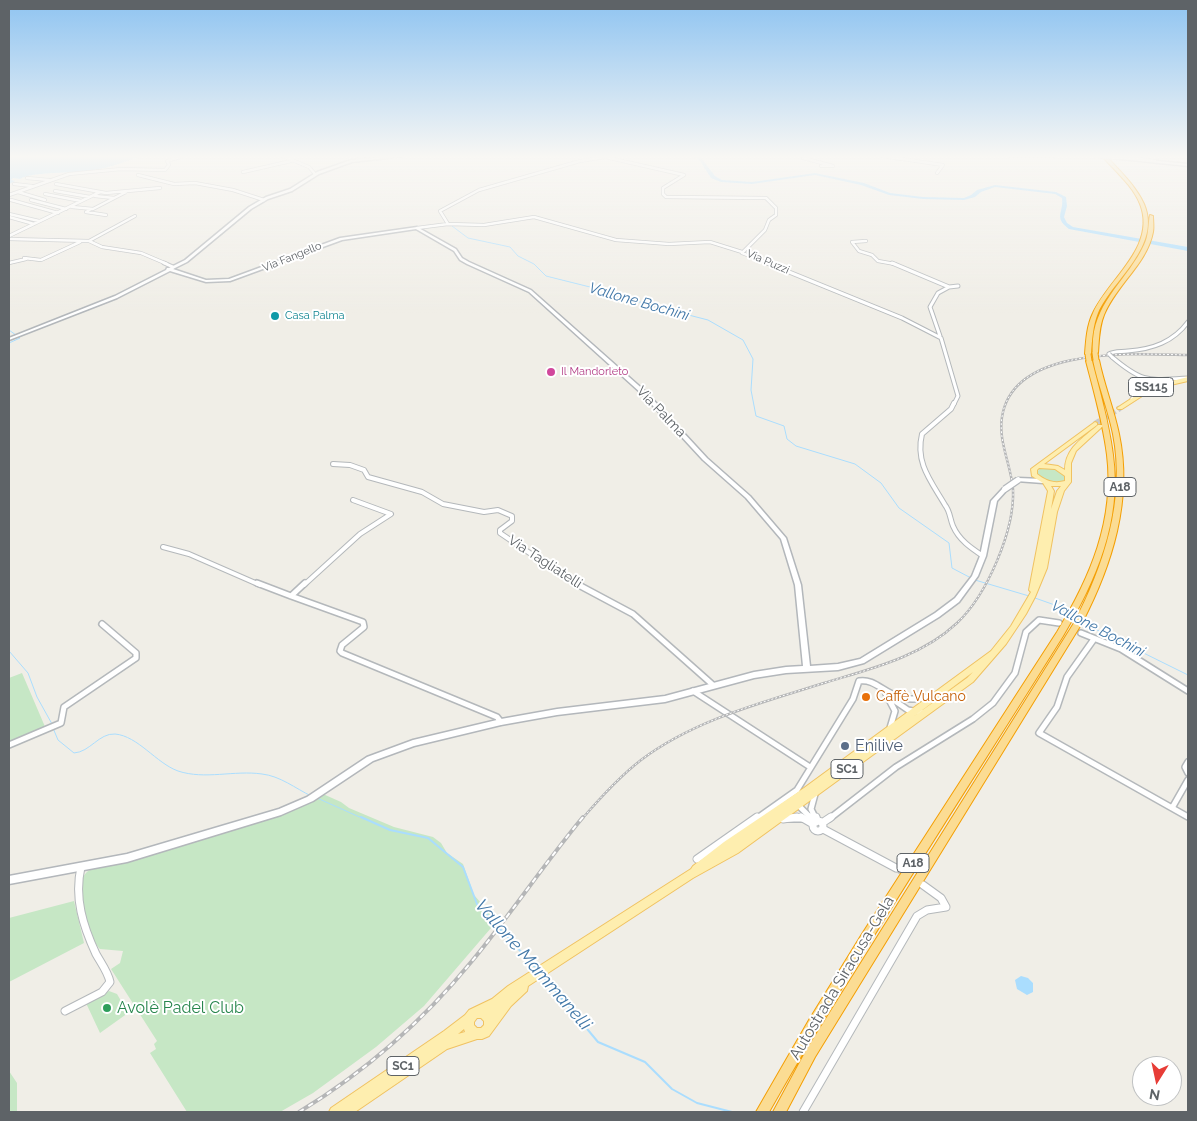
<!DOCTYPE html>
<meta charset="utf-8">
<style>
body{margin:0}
#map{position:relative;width:1197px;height:1121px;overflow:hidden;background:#f0eee7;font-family:Raleway,sans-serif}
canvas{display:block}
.frame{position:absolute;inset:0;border:10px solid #5e6367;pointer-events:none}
.north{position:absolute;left:1132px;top:1056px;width:50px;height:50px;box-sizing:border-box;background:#fff;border:1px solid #bfc1c2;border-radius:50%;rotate:190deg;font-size:14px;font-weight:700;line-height:20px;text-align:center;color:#5e6367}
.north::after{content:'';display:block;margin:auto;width:18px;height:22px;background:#e73d37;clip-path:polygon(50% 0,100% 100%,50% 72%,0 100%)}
</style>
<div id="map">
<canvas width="1197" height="1121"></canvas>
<div class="frame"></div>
<div class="north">N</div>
</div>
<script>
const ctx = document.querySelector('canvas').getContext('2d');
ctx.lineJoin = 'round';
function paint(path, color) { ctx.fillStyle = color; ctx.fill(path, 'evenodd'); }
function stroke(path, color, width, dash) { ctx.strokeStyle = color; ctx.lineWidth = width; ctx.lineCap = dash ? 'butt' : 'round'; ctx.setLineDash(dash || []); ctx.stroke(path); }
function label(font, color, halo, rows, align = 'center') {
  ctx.font = font + ' Raleway,sans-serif'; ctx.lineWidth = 4; ctx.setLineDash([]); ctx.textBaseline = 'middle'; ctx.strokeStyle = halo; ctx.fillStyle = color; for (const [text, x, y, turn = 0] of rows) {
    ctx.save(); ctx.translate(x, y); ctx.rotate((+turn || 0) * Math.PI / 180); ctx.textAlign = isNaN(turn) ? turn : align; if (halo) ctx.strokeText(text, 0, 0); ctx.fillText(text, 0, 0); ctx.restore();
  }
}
paint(new Path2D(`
 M1040,468H1053L1066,475V481C1054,485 1046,481 1036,474Z
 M22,673L46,729L9,743V678Z
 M323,794L341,802L349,808L394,827L433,837L441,843L447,853L463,864L474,895L497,921L424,1006L376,1047L313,1093L280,1112H187L150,1053L156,1049L154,1044L157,1041L111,969L120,963L123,951L100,949C88,936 68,877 92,869C137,859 180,846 224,832C258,822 294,815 323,794Z
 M74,901L84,943L9,982V918Z
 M109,991L117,994L128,1013L100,1033L86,1003Z
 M9,1071L17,1083V1112H9Z`), '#c6e7c5');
paint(new Path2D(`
 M9,156H142C126,161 110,168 93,170C71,174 34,171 20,179L13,178L11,180L15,181L9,184Z
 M1021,976L1028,978L1033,983V992L1027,995L1017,989L1015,980Z`), '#aaddfe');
stroke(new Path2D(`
 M452,226L468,238L510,247L518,256L534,264L546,276L610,292L623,300L648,303L663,311L677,312L708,320L743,340L753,359L751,390L756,416L784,426L787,439L796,446L855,464L881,483L899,508L949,543L952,568L971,578
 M9,330L20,338L9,343
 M975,580L1029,596
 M1035,598L1052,604L1067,613
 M1081,622L1188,675
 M9,651L28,673L37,697L52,724
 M53,728L58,740L74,753C90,752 99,733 115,734C138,736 156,763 178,771C205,780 234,770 262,774C280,776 295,788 311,796
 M317,798L364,819`), '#aaddfe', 1);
stroke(new Path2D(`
 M361,817L390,830L428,838L463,867L477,904L536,968
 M542,975L598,1042L645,1062L672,1089L697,1103L732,1112
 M9,1083V1090`), '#aaddfe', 2);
paint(new Path2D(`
 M693,156H698L702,159L715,176L722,180L752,182L815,173L864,183L890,193L923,197L964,198L971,195L977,190L995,185L1056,192L1066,197L1067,206L1064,217L1067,223L1073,227L1188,247V251L1069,229C1053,217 1064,213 1062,198L1055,194L995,187L981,192L975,197L964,200L923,199L889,195L861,185L815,175L752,184L721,182L711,178L700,161Z`), '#aaddfe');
stroke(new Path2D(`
 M896,868L918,882`), '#cccbc7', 7, [7, 3]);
stroke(new Path2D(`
 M1095,424L1120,408`), '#cccbc7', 6, [6, 3]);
const streetFar4 = new Path2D(`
 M282,156L309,167L315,174
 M808,156L803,158L833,166H821
 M882,156L943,165L937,173
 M1118,156L1155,161
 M243,172L291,161
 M138,175L174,184L195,183L233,190L264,200
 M27,178L49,180
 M14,184L32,186
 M56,184L106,193L160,188
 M55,191L90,197
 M18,192L45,200
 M45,194L81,201
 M9,195L69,174L121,169L165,170L169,165L167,161L183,156
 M95,196L114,198
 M11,200L58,213
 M31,200L66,209
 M72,207L93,209L126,192
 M91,209L86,212L106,215
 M9,214L39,221
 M9,217L34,224
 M448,224L440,211L479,190L580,161L605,157L684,175L663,188V194L666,197L766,198L776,208V215L769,220L765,230L742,253L770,264
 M417,228L448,224L484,225L534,217L616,240L669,244L710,242L742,252
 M9,236L100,192
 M9,239L89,241L102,247L141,253L167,264
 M89,241L135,216
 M866,241L852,242L859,251L872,255L878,261L895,264
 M24,258L41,260L80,242
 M9,263L26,259`);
const streetFar3 = new Path2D(`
 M164,263L173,267
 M767,263L902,318L941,338L958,396L954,404
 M892,263L949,287L938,293L930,307L940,336
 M949,287L958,286
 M1109,354C1114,351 1122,352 1128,351C1153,349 1173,342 1188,322
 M1112,357C1144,384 1149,380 1188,378
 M1132,399L1148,386L1142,379`);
const streetFar2 = new Path2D(`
 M954,403L951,409L922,434C915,463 931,481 945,505C950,511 950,519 953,526C959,540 971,548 983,556
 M333,464L350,465L364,470L368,477L422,492L443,504L484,512L498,510L512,516V521L500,530V533L577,585
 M163,547L189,554L260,585
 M304,585L360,534L391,514L353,500`);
const streetFar1 = new Path2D(`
 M257,583L291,596
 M305,583L291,596L363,622L364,627L342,645L340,651L342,653L497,717L501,722
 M575,583L633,614L713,685
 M1081,633L1121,649L1188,691
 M1094,639L1067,677L1057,707L1039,733L1188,817
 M693,691L810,767
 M886,694L895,711L890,728
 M892,699L908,710L923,713
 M9,745L61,723L64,707L136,658V653L102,624
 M1188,762L1185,767L1188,773
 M815,794L811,809L816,819
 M797,804L812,819
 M1172,808L1188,780
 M756,819L797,790L853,699L859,681C881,677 890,709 931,696
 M787,819H803
 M829,819L896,767L973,719L993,703L1015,673L1026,632L1039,620L1059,623`);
const street = new Path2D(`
 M801,817L813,824
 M811,817L816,822
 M816,817L817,820
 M783,819L797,817
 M813 826a5 5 0 1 1 10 0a5 5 0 1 1-10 0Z
 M822,823L831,817
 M823,829L896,868
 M697,859L757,817
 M65,1011L102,992L110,982C108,972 101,963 96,954C83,926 74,898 81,867
 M803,1112L917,916L927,910L946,907L941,898L923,885`);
const secondary = new Path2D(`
 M395,156H403L352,162L319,174L292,191L268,199L251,209L187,262L173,269L206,280L229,279L340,238L417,227L456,249L462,258L469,262L531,290L646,392L707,458L750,496L786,538L801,585L810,666L838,664L860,659L935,613L955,598L972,576L980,556L991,501L1003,488H1007L1008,489L1007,490L997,501L986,556L978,576L959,602L939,617L864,663L838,670L786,673L754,678L665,702L557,715L501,725L414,746L373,761L313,801L281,815L127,862L9,884V876L127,854L279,809L307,797L367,757L413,740L501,719L557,709L665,696L754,672L786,667L803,666L795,585L781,539L746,498L703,460L642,394L529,292L467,264L460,260L454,251L416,229L342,240L230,281L206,282L170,271L117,298L9,340V338L115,296L166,270L167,268H169L185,260L249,207L266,197L290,189L317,172L351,160Z
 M1008,156H1055L1054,157H1009Z
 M1119,157L1188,164V166L1120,159Z
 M1018,478L1043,479L1046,481L1043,483L1016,481L1015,480Z`);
const primary = new Path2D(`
 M1188,377V381L1153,389L1122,409H1118L1117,408L1149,387Z
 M1095,422L1097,423V425L1044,464L1058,466L1065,470C1065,448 1083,438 1098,425H1102L1103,426L1076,451L1071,463V482L1064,491L1057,512L1047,568L1035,597L1026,614L1006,644L973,682L738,853L693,878L528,986L527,991L511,1006L489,1036L482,1039H477L447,1049L355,1112H329L331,1108L444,1031L465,1015L469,1010L492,999L508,986L691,869L693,866L724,842L804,788L991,651L1011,626L1031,592L1029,590L1048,491L1043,483L1032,476L1031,469ZM1039,468L1055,469L1065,476V481C1054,484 1046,481 1037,474V470ZM1051,486H1061L1057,491L1051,509L1054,491ZM973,672L967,678L913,717ZM477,1018H481L484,1021V1025L481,1028H477L474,1025V1022ZM464,1029L465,1032L458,1034Z`);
const highway = new Path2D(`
 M1102,156H1106C1119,170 1136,186 1144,204C1162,246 1114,278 1098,313C1093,325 1092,340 1091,354L1088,356L1085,354C1086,340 1087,325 1093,313C1109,278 1157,247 1140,204C1133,186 1115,171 1102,156Z
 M1150,215L1153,216C1153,221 1154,227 1153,232C1147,264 1116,285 1104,315C1099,327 1099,340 1098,353L1093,354C1092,349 1093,344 1093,339C1097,299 1128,279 1144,245C1149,235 1148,225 1150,215Z
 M1096,358L1099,360C1104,385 1114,409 1119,434C1133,500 1112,565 1082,623L815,1057L786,1112H773L807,1049L1074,623C1104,565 1126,500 1113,434C1108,409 1098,385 1093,360Z
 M1089,359L1092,361C1100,392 1109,423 1113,455C1122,521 1096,580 1063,636C964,794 861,950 769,1112H756L809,1020L862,934L1057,632C1090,578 1115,520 1107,455C1103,423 1094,392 1086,361Z`);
stroke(streetFar4, '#b4b8bb', 4);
stroke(streetFar3, '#b4b8bb', 5);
stroke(streetFar2, '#b4b8bb', 6);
stroke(streetFar1, '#b4b8bb', 8);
stroke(street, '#b4b8bb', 9);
stroke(secondary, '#b3b7bb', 3);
stroke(primary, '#f0c261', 2);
stroke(highway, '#f49f04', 2);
stroke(streetFar4, '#fff', 2.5);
stroke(streetFar3, '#fff', 3);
stroke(streetFar2, '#fff', 4);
stroke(streetFar1, '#fff', 5);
stroke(street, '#fff', 7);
paint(secondary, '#fff');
paint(primary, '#feeeaf');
paint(highway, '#fbdc93');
const railFar1 = new Path2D(`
 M582,819C600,798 619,777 641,760C694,720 761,703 824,683C870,669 921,657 957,623C987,595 1015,530 1013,489C1011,465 998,441 1002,417C1013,345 1135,354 1188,355`);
const rail = new Path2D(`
 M299,1112C365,1072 423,1021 472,961C511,914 544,864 583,817`);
stroke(railFar1, '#b5b6b7', 2.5);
stroke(rail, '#b5b6b7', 4);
stroke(railFar1, '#fff', 1, [2]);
stroke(rail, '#fff', 2, [5.5]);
const streetBridge = new Path2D(`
 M1109,354L1112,357`);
const secondaryBridgeFar1 = new Path2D(`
 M1094,156L1120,158`);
const secondaryBridge = new Path2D(`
 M1005,489L1018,480`);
const highwayBridge = new Path2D(`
 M1095,353L1096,360
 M1088,354L1089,361`);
stroke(streetBridge, '#b4b8bb', 5, []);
stroke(secondaryBridgeFar1, '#b3b7bb', 4.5, []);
stroke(secondaryBridge, '#b3b7bb', 8, []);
stroke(highwayBridge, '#f49f04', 7, []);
stroke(streetBridge, '#fff', 3);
stroke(secondaryBridgeFar1, '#fff', 3);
stroke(secondaryBridge, '#fff', 5.5);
stroke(highwayBridge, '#fbdc93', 5);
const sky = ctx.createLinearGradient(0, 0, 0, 313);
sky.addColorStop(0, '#8fc4f1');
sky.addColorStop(0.5, '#f8f7f4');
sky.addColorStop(1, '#f8f7f400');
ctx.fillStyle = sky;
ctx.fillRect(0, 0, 1197, 313);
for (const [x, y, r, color] of [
 [275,316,5,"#0f9aa8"],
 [551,372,5,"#d1479c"],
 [866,697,5,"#e8710a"],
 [845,746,5,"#5c6f8a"],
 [107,1008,5,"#2e9e5b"]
]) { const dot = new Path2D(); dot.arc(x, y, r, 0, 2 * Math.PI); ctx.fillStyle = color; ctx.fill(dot); stroke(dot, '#fff', 2); }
label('11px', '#5e6367', '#fff', [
 ["Via Fangello",292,257,-22],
 ["Via Puzzi",768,262,23]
]);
label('11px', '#0d838f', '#fff', [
 ["Casa Palma",285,316]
], 'left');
label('11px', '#b23c85', '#fff', [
 ["Il Mandorleto",561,372]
], 'left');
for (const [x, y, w] of [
 [1151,387,45],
 [1120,487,32],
 [847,769,32],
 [913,863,32],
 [403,1066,32]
]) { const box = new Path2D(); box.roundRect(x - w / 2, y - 9.5, w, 19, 4); ctx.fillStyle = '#fff'; ctx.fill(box); stroke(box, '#5e6367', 1); }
label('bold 12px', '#5e6367', null, [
 ["SS115",1151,387],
 ["A18",1120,487],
 ["SC1",847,769],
 ["A18",913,863],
 ["SC1",403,1066]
]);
label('14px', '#5e6367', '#fff', [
 ["Via Palma",661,412,46],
 ["Via Tagliatelli",545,562,33]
]);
label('14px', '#c56008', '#fff', [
 ["Caffè Vulcano",876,697]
], 'left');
label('italic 15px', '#4278a8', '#fff', [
 ["Vallone Bochini",639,302,16],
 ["Vallone Bochini",1098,629,28]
]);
label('16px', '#4e5e75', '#fff', [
 ["Enilive",855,746]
], 'left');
label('16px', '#5e6367', '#fff', [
 ["Autostrada Siracusa-Gela",842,978,-59]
]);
label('16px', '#27864d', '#fff', [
 ["Avolè Padel Club",117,1008]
], 'left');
label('italic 18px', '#4278a8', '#fff', [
 ["Vallone Mammanelli",533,965,49]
]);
</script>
